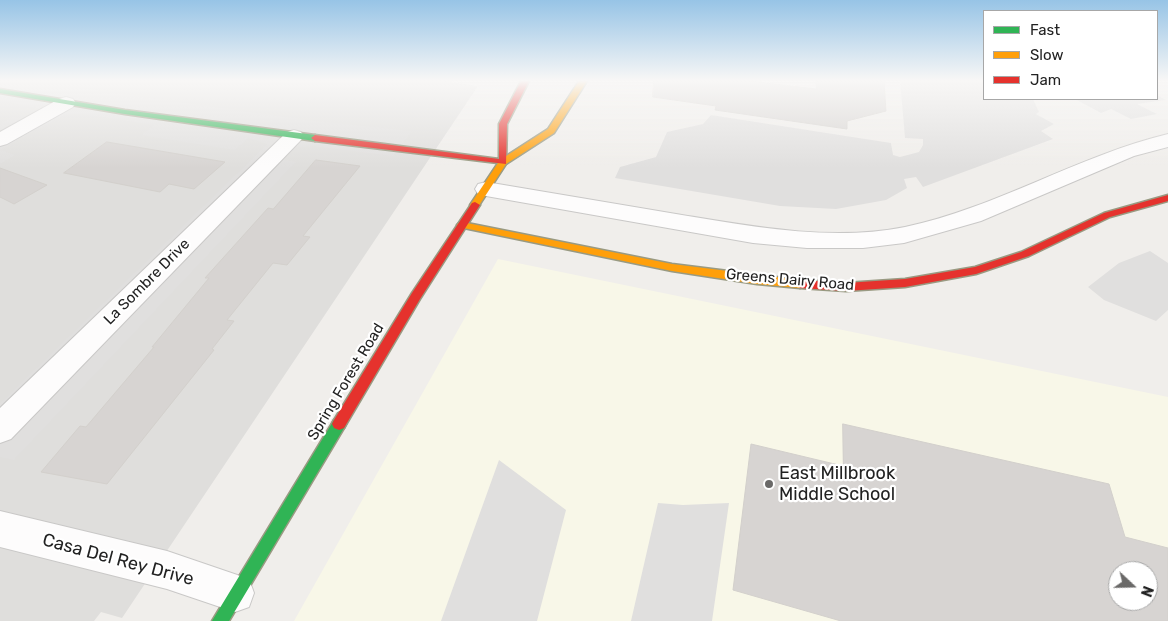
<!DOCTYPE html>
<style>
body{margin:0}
#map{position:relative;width:1168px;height:621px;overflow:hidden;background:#f0eeeb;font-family:Rubik,sans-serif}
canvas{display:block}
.legend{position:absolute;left:983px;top:10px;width:175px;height:90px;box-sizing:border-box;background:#fff;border:1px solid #a7a7a7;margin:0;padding:6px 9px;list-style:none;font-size:15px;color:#222}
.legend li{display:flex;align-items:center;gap:10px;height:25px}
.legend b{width:25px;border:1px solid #a7a7a7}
.north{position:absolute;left:1108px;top:561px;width:50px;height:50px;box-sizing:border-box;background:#fff;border:1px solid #a7a7a7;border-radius:50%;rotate:111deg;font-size:14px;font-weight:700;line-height:20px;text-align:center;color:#222}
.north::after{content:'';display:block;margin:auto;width:18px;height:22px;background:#6a6968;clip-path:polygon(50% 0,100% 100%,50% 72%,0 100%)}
</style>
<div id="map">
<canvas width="1168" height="621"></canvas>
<ul class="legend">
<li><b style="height:6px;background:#30b455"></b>Fast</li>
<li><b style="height:6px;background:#ff9f0a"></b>Slow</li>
<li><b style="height:6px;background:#e5322d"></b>Jam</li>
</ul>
<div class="north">N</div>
</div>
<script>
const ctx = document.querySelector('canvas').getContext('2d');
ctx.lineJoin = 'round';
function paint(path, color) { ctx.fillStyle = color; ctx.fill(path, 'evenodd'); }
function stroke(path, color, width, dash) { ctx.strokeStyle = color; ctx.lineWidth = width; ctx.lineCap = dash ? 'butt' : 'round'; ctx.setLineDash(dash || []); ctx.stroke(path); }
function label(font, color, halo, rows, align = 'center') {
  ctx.font = font + ' Rubik,sans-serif'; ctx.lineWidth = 4.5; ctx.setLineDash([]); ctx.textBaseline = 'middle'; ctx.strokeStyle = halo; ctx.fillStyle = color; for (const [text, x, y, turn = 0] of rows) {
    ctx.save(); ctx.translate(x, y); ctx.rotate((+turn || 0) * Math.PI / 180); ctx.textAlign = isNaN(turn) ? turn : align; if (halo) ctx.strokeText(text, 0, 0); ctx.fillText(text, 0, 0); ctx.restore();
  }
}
paint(new Path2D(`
 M0,81H445L478,86L122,618L101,612L94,621H0Z`), '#dfdedc');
paint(new Path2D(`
 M498,259L1168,397V621H294ZM1118,571H1148V601H1118Z`), '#f8f7e8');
paint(new Path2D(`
 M0,81H31L306,120L412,131L394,156L314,146L294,147L280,159L296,162L14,460L0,457V403L267,144L249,138L235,150L141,135L154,125L83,114H68L28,134L1,150L15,155L0,164V124L12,117L28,120L45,110L0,100Z
 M900,81H984V99H1033L1039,112L1036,114L1054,124L1041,131L1053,139L923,187L916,177L904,179L907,188L886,200L836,209L780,206L615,178L620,167L656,157L667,132L703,124L711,115L891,143L893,155L900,157L919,152L923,145V139L905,138Z
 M1157,95L1166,100L1137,104L1157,114L1131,119L1111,109L1101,113L1075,99H1157Z
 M1150,251L1168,263V310L1156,321L1104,300L1088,287L1119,263Z
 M499,460L566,510L537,621H441Z
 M658,503L683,505L729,503L712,621H631Z`), '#e0dfde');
const building = new Path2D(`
 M654,81H750L816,89V81H884L886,111L847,121V129L715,110L716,106L653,97Z
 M107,142L225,162L194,189L169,184L160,192L64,173Z
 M316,160L360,166L303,236L310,237L287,265L273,263L227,320L234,321L212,349L214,350L107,484L41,472L80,426L86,427L154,347H152L209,278H205L268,208L273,209Z
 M0,168L47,185L14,204L0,197Z
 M843,424L1109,484L1125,537L1168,548V621H841L733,590L751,444L843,466ZM1118,571H1148V601H1118Z`);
paint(building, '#d7d4d2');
stroke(building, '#d3d0cc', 1);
const street = new Path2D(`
 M66,97L73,99L76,103L73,107L7,144L0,146V132L59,99Z
 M294,130L301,132L304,136L301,140L11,439L0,443V408L287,132Z
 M1168,134V147L1134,156L981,221L904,243L863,248H807L753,243L486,196L478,194L475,189L478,184L486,182C549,193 613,203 676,214C749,226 831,242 905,227C996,208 1077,156 1168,134Z
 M0,511L167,551L249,579L254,593L249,607L235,612L167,589L0,547Z`);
const fast = new Path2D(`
 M0,89L125,110L315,135L319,138L315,141L125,114L0,93Z
 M339,418L344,420L346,424L344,428L229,621H212L334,420Z`);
const slow = new Path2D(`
 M579,81H587L554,133L506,164L478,207H472L470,205L500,160L548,129Z
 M462,222L672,264L800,280L805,284L800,288L757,284L672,271L459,227L457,225L459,223Z`);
const jam = new Path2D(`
 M521,81H529L507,124L506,164L315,141L311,138L315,135L499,159V124Z
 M1168,195V201L1110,217L1029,256L976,274L905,287L846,291L800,288L795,284L800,280L846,283L905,279L975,267L1021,252L1104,213Z
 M475,202L480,205L420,299L344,428L339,430L334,428L332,424L334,420L412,293L472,203Z`);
stroke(street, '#c9c8c7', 2);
stroke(fast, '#999a82', 3);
stroke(slow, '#999a82', 3);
stroke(jam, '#999a82', 3);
paint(street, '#fdfcfc');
paint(fast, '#30b455');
paint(slow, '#ff9f0a');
paint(jam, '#e5322d');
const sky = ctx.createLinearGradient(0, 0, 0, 168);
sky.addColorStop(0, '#97c4e6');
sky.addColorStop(0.48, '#f8f7f6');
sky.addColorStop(1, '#f8f7f600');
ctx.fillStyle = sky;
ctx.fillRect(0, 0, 1168, 168);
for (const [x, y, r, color] of [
 [769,484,5,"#6a6968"]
]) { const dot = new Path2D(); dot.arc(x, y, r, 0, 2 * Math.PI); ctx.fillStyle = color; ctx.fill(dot); stroke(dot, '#fff', 2); }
label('15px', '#222', '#fff', [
 ["Greens Dairy Road",790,280,5],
 ["La Sombre Drive",147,282,-45],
 ["Spring Forest Road",346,382,-59]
]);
label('18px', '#222', '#fff', [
 ["East Millbrook",779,474],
 ["Middle School",779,495]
], 'left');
label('18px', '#222', '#fff', [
 ["Casa Del Rey Drive",118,560,15]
]);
</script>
